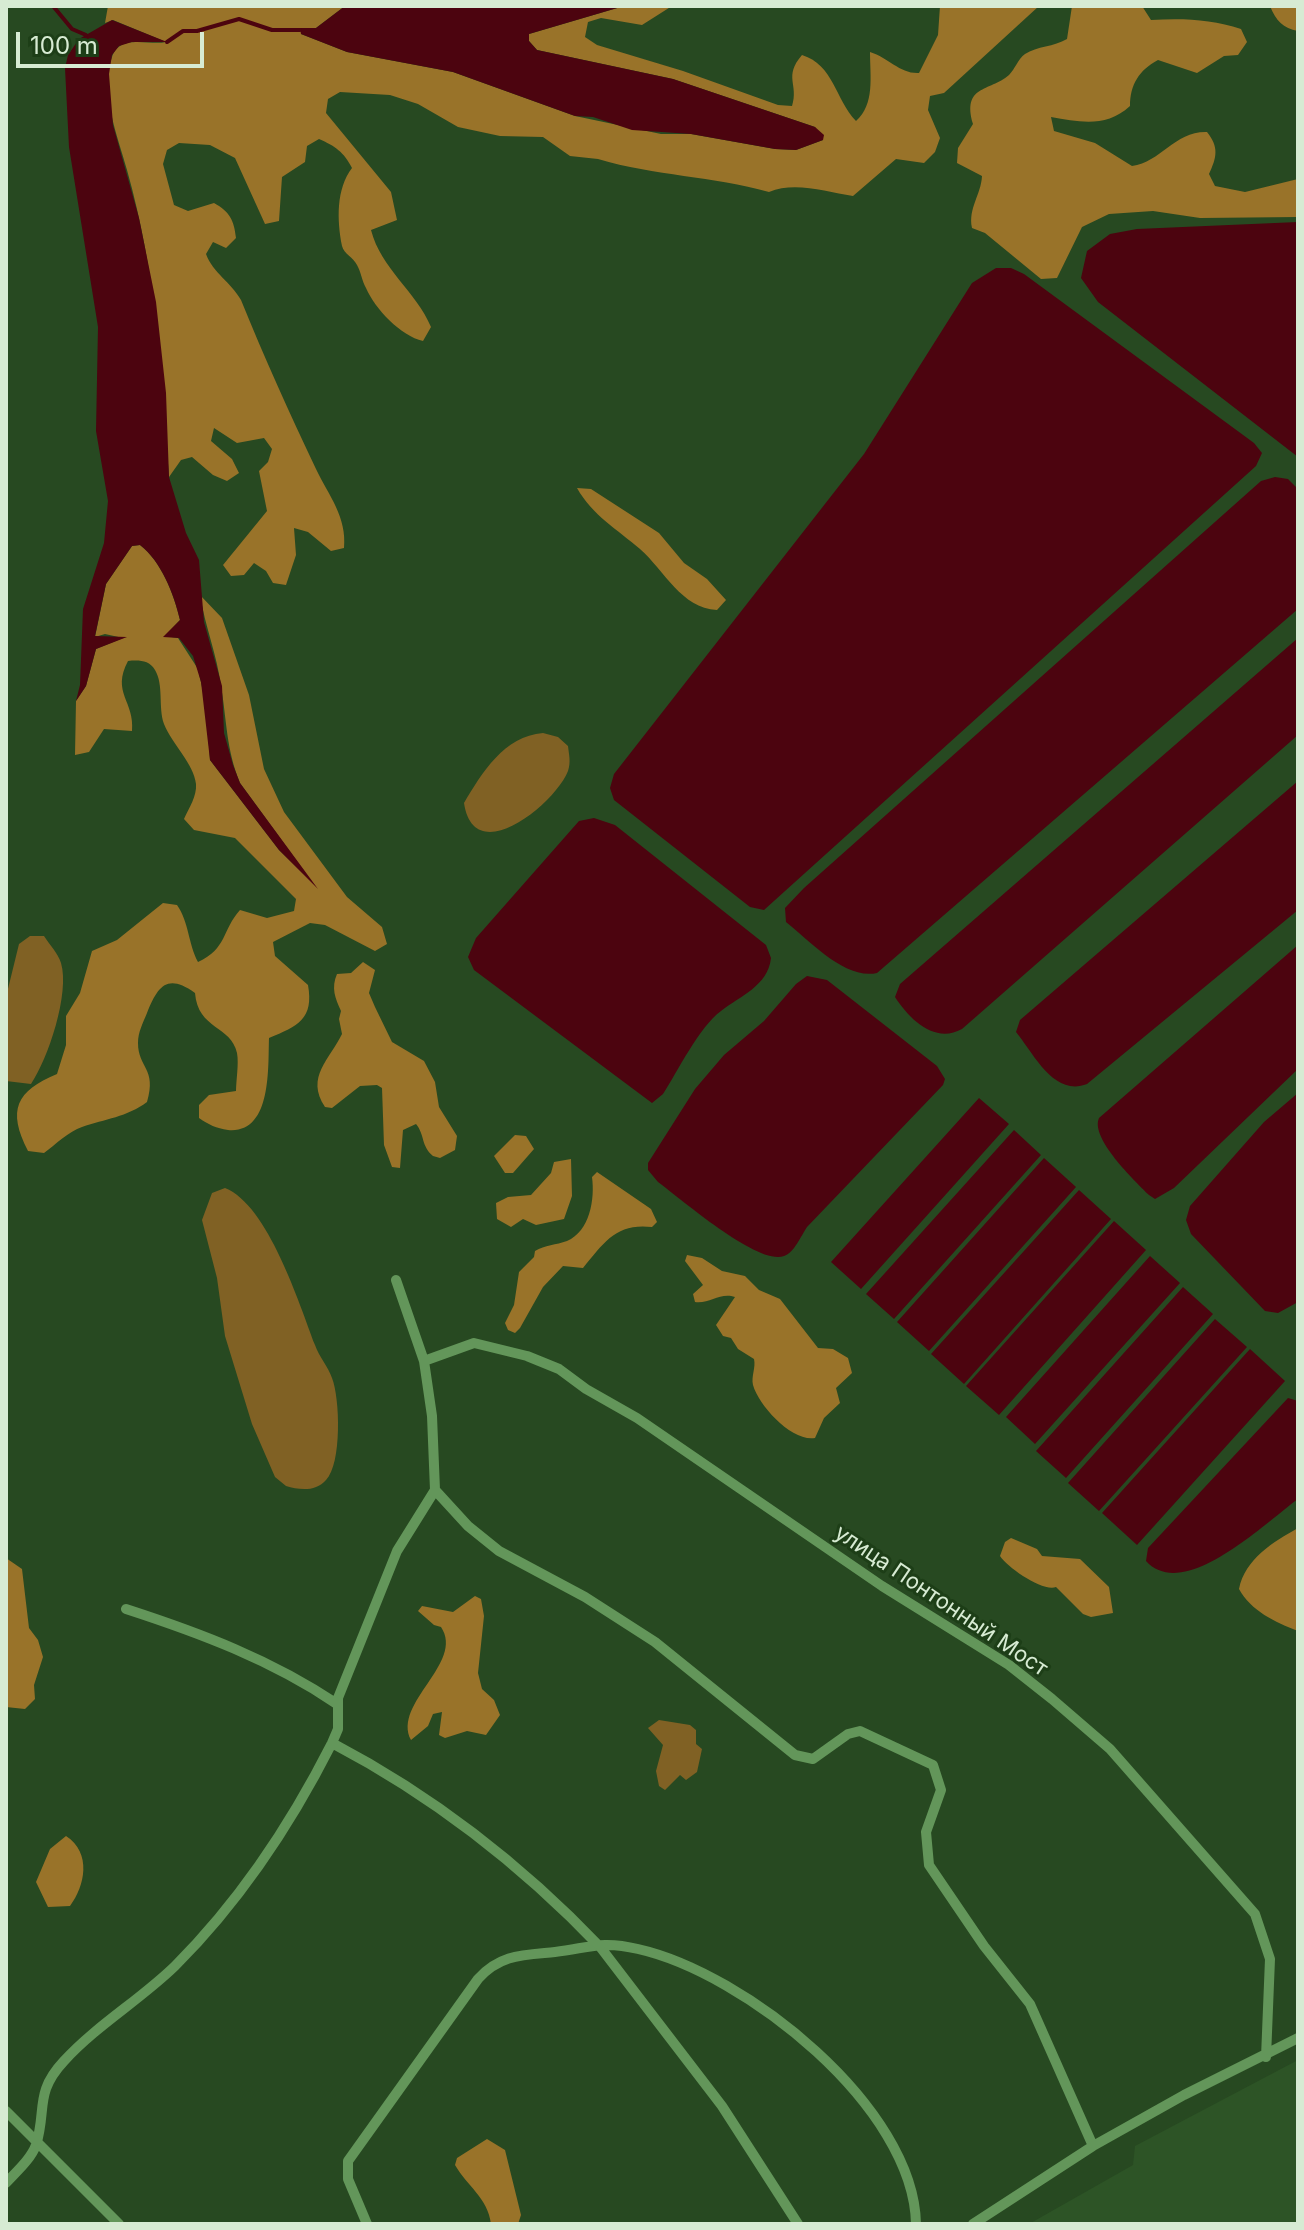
<!DOCTYPE html>
<meta charset="utf-8">
<style>
body{margin:0}
#map{position:relative;width:1304px;height:2230px;overflow:hidden;background:#274921;font-family:Inter,sans-serif}
canvas{display:block}
.frame{position:absolute;inset:0;border:8px solid #d7ebd3;pointer-events:none}
.scale{position:absolute;left:16px;top:32px;width:188px;height:36px;box-sizing:border-box;border:4px solid #d7ebd3;border-top:0;padding-left:10px;font-size:24px;line-height:28px;white-space:nowrap;color:#d7ebd3;-webkit-text-stroke:6px #1d3e17;paint-order:stroke}
</style>
<div id="map">
<canvas width="1304" height="2230"></canvas>
<div class="frame"></div>
<div class="scale">100 m</div>
</div>
<script>
const ctx = document.querySelector('canvas').getContext('2d');
ctx.lineJoin = 'round';
function paint(path, color) { ctx.fillStyle = color; ctx.fill(path, 'evenodd'); }
function stroke(path, color, width, dash) { ctx.strokeStyle = color; ctx.lineWidth = width; ctx.lineCap = dash ? 'butt' : 'round'; ctx.setLineDash(dash || []); ctx.stroke(path); }
function label(font, color, halo, rows, align = 'center') {
  ctx.font = font + ' Inter,sans-serif'; ctx.lineWidth = 6; ctx.setLineDash([]); ctx.textBaseline = 'middle'; ctx.strokeStyle = halo; ctx.fillStyle = color; for (const [text, x, y, turn = 0] of rows) {
    ctx.save(); ctx.translate(x, y); ctx.rotate((+turn || 0) * Math.PI / 180); ctx.textAlign = isNaN(turn) ? turn : align; if (halo) ctx.strokeText(text, 0, 0); ctx.fillText(text, 0, 0); ctx.restore();
  }
}
paint(new Path2D(`
 M1298,2060V2224H1029L1133,2165L1135,2146Z`), '#2d5426');
paint(new Path2D(`
 M543,733L558,737L568,746C569,755 571,762 568,771C555,804 474,870 464,803C482,773 504,736 543,733Z
 M30,936H44C49,944 58,953 61,963C70,993 48,1059 31,1084L6,1081V997L19,944Z
 M225,1188C268,1205 299,1303 315,1345C319,1357 328,1366 332,1378C340,1398 342,1464 326,1480C316,1492 299,1490 286,1486L275,1477L252,1424L225,1336L217,1278L202,1220L212,1193Z
 M659,1720L690,1725L696,1730V1744L702,1749L697,1772L686,1780L680,1775L665,1790L659,1786L656,1771L663,1745L648,1728Z`), '#806124');
paint(new Path2D(`
 M108,6H345L316,28L301,34L347,52L453,72L575,116L661,134H691L775,149L796,150L823,140L815,127L673,79L537,50L529,41V34L624,6H672L642,25L601,18L588,22L585,37L597,45L683,71L778,105L792,106C799,84 783,77 802,55C834,65 835,99 856,121C875,104 870,77 870,52C889,58 900,74 919,73L938,35L940,6H1039L944,93L930,96L928,110L940,138L935,152L924,163L896,159L853,196C826,192 795,181 769,192C713,176 655,176 598,159L570,156L543,137L500,136L458,127L418,104L390,95L340,92L328,99L326,113L391,192L397,220L371,230C381,269 416,291 431,327L423,341C401,336 375,309 366,288C362,281 361,272 357,265C353,257 344,254 342,246C337,220 336,189 352,168C344,152 335,146 319,139L307,146L305,162L282,177L279,221L265,224L235,158L210,145L179,143L167,150L163,164L174,205L188,211L214,203C230,212 234,220 236,238L226,248L213,242L206,254C213,273 231,282 241,300C264,357 290,414 316,469C329,496 347,517 344,548L331,551L308,532L294,528L296,555L286,585L273,583L266,571L254,563L244,575L231,576L223,565L267,511L259,471L268,462L272,449L264,438L237,443L214,428L211,441L232,459L239,473L227,481L213,475L192,457L181,460L169,477C162,371 156,273 127,170C118,137 99,91 112,57C120,33 149,46 166,42L113,20L105,23Z
 M1072,6H1142L1151,20C1181,18 1212,19 1241,29L1247,42L1238,55L1224,56L1197,73L1158,60C1139,70 1130,85 1130,106C1106,128 1080,122 1051,117L1054,131L1095,143L1132,166C1161,162 1175,131 1207,132C1219,147 1217,157 1209,174L1215,186L1245,192L1298,179V217L1200,218L1153,211L1109,214L1082,227L1057,278L1041,279L985,233L972,228C968,208 981,195 982,176L957,163L958,148L973,124C962,85 989,92 1009,75C1015,69 1018,59 1025,54C1037,46 1054,47 1067,39Z
 M1270,6H1298V31C1283,28 1276,21 1270,6Z
 M577,488L591,489L659,533L684,563L707,579L726,600L717,610C681,608 665,571 640,549C618,530 592,515 577,488Z
 M140,545C161,561 174,594 180,620L165,636L178,638L198,669L206,705L210,760L279,850L312,882L240,783C226,748 227,722 221,686C217,655 205,626 200,595L222,618L249,695L264,769L284,812L347,897L382,927L387,944L375,951L325,925L310,923L273,942L275,956L308,985C314,1019 298,1026 269,1038C268,1068 272,1134 228,1130C216,1128 209,1125 199,1118V1105L209,1095L236,1091C236,1080 239,1064 237,1053C231,1025 198,1030 195,993C167,973 158,986 147,1013C143,1023 138,1032 138,1043C138,1068 157,1068 147,1102C127,1117 105,1119 82,1127C69,1131 55,1145 44,1153L28,1151C7,1110 16,1091 57,1074L66,1045V1016L80,993L92,951L117,940L163,903L177,905C189,922 188,943 198,962C227,949 222,930 240,910L267,918L294,911L296,899L235,838L194,830L184,819C189,808 197,796 196,784C194,764 172,744 164,724C158,707 164,685 155,670C149,660 139,660 128,661C111,693 135,701 132,731L104,729L89,752L75,755L76,701L86,686L96,649L123,638L105,634L95,637L106,584L132,546Z
 M363,962L375,970L369,993L375,1007L392,1042L424,1061L435,1082L439,1107L457,1136L455,1150L440,1158L433,1156C421,1146 425,1135 416,1124L403,1130L400,1168L392,1167L384,1145L382,1088L377,1085L360,1086L332,1108L325,1107C305,1077 330,1059 342,1034L339,1019L341,1011C335,998 331,988 337,974L351,973Z
 M515,1135L526,1136L534,1149L513,1173H505L494,1156Z
 M571,1159L572,1196L564,1219L536,1225L523,1219L511,1227L497,1219L496,1203L508,1197L531,1195L551,1173L554,1162Z
 M597,1172L651,1209L657,1222L652,1227C617,1223 605,1241 583,1268L563,1266L543,1287L520,1328L515,1333L508,1330L505,1323L514,1305L519,1272L534,1257L535,1251C545,1245 556,1245 567,1241C590,1231 595,1199 592,1177Z
 M687,1255L702,1258L722,1271L745,1276L759,1290L780,1299L818,1348L833,1349L848,1358L852,1373L836,1388L840,1403L824,1418L815,1438C792,1442 759,1406 753,1385C751,1376 756,1368 754,1359L738,1349L731,1338L723,1336L716,1325L735,1297C720,1292 710,1304 695,1302L693,1294L703,1285L685,1261Z
 M1298,1528V1631C1275,1622 1251,1611 1239,1589C1245,1559 1273,1542 1298,1528Z
 M1011,1538L1037,1549L1042,1556L1080,1559L1109,1587L1113,1613L1091,1617L1083,1614L1056,1587C1043,1592 1008,1568 1000,1556L1005,1542Z
 M6,1558L22,1569L29,1628L38,1640L43,1657L34,1685L35,1699L25,1709L6,1707Z
 M475,1596L481,1599L484,1616L478,1673L482,1689L494,1700L500,1715L486,1735L467,1731L445,1738L439,1735L442,1712L433,1714L428,1726L411,1740C392,1703 465,1663 441,1627L434,1625L418,1611L422,1606L453,1612Z
 M66,1836C92,1853 85,1886 70,1906L48,1907L36,1882L50,1849Z
 M487,2139L505,2150L521,2215L518,2224H491C488,2198 467,2186 455,2165L457,2158Z`), '#997329');
paint(new Path2D(`
 M345,6H624L529,34V41L537,50L673,79L815,127L824,135L823,140L796,150L775,149L691,134L632,130L593,117L575,116L453,72L347,52L301,34L300,28H316Z
 M112,20L167,42H132L119,46L112,55L109,74L113,125L139,218L156,302L166,393L169,477L186,533L199,560L204,622L222,686L224,733L233,765L240,783L318,889L279,850L210,760L201,682L193,656L179,638L163,637L180,620C174,594 161,561 140,545L132,546L106,584L95,636L127,637L96,649L86,686L76,701L80,685L83,609L104,543L108,501L96,431L98,327L69,147L65,68L68,55L79,39Z
 M1298,222V457L1098,302L1081,278L1087,251L1110,234L1137,229Z
 M996,268H1011L1024,274L1254,443L1262,453L1256,466L764,910L750,907L614,800L610,788L614,774L864,454L972,283Z
 M1275,477L1288,479L1298,489V609L877,973C845,980 810,941 786,922L785,908L804,888L1261,481Z
 M1298,638V735L962,1029C935,1044 910,1020 895,997L900,984Z
 M1298,781V910L1087,1084C1054,1097 1034,1054 1016,1032L1020,1020Z
 M594,818L615,825L766,945L771,958C768,986 740,996 721,1011C699,1027 678,1071 663,1094L652,1103L474,970L468,957L476,938L579,821Z
 M1298,945V1069L1174,1188L1155,1199L1149,1195C1134,1180 1090,1138 1099,1118Z
 M807,976L827,980L937,1066L945,1079L943,1085L807,1227C801,1236 794,1253 784,1256C758,1266 680,1198 658,1182L648,1170V1163L695,1089L724,1055L764,1021L796,984Z
 M1298,1093V1302L1278,1313L1265,1311L1191,1234L1186,1220L1190,1206L1264,1122Z
 M979,1098L1009,1124L861,1289L831,1262Z
 M1014,1130L1041,1155L894,1319L866,1294Z
 M1044,1158L1076,1187L929,1351L897,1322Z
 M1079,1190L1111,1219L964,1384L931,1354Z
 M1114,1221L1146,1250L999,1415L966,1386Z
 M1150,1256L1180,1283L1035,1444L1006,1417Z
 M1183,1287L1213,1314L1066,1478L1036,1451Z
 M1215,1319L1247,1347L1099,1511L1068,1483Z
 M1250,1349L1285,1381L1137,1545L1102,1513Z
 M1288,1398L1298,1401V1499C1266,1522 1184,1603 1146,1561L1148,1548Z`), '#4c040f');
stroke(new Path2D(`
 M53,6L72,29L86,35
 M167,42L183,31H197L239,19L272,30H300`), '#4c040f', 4);
stroke(new Path2D(`
 M424,1361L474,1343L527,1356L559,1369L586,1389L637,1418L882,1586L1009,1665L1052,1699L1110,1749L1255,1914L1270,1959L1266,2057
 M435,1490L468,1526L499,1551L585,1597L655,1642L795,1755L813,1759L848,1734L860,1731L933,1765L941,1790L926,1832L929,1865L984,1946L1030,2004L1093,2146
 M126,1609C200,1633 272,1660 337,1704
 M332,1743C433,1796 522,1865 601,1948L722,2106L798,2224
 M6,2111L119,2224
 M6,2183C16,2172 31,2159 36,2145C47,2110 34,2093 64,2061C97,2025 140,2000 175,1966C239,1902 291,1824 332,1743L338,1729V1698L397,1551L435,1490L432,1416L424,1361L396,1280
 M367,2224L348,2179V2161L478,1979C500,1954 524,1955 555,1952C589,1948 601,1940 638,1949C745,1973 914,2107 916,2224
 M973,2224L1093,2146L1184,2095L1298,2038`), '#63965a', 10);
label('22px', '#d7ebd3', '#1d3e17', [
 ["улица Понтонный Мост",941,1601,34]
]);
</script>
